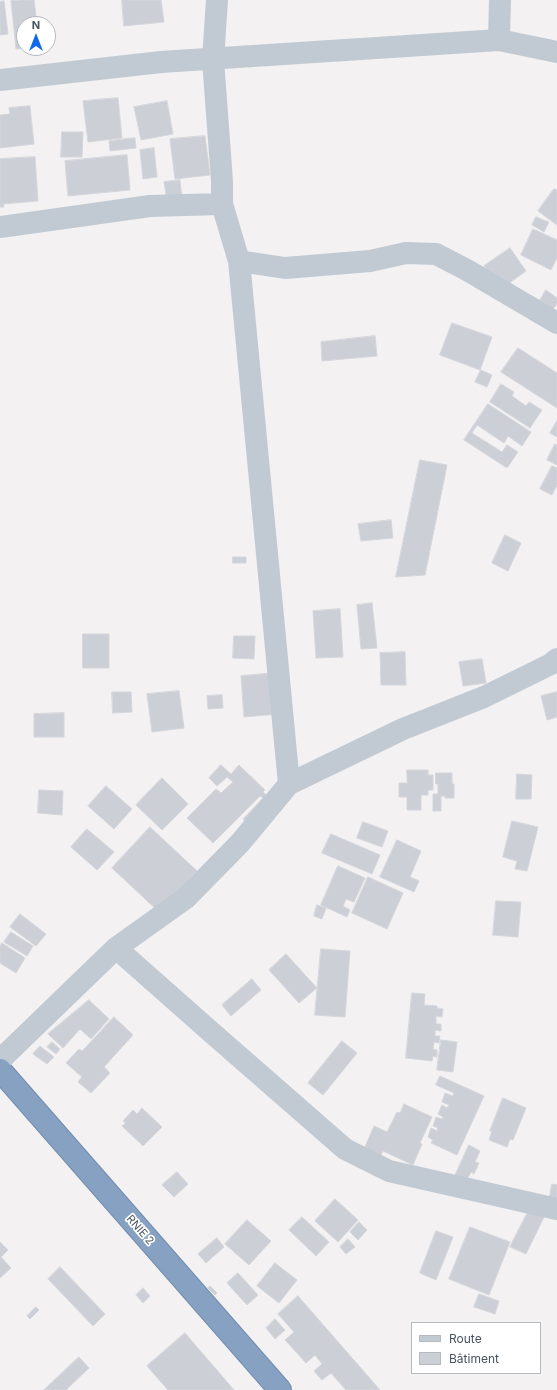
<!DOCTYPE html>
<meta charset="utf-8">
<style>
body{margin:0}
#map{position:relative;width:557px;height:1390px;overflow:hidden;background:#f3f1f1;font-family:Inter,sans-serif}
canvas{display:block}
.legend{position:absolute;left:411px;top:1322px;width:130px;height:52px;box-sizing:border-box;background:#fff;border:1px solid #b5babf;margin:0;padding:5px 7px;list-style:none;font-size:12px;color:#47535f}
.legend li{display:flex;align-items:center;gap:8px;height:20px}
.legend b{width:20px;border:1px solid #b5babf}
.north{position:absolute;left:16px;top:16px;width:40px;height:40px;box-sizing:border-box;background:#fff;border:1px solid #b5babf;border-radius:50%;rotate:0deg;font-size:11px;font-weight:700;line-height:16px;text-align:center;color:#47535f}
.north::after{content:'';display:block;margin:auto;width:14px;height:18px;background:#0f69ef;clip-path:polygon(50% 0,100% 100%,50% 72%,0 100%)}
</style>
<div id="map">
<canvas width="557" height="1390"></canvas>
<ul class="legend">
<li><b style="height:5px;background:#c1cad3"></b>Route</li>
<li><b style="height:11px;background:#cccfd5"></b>Bâtiment</li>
</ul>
<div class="north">N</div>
</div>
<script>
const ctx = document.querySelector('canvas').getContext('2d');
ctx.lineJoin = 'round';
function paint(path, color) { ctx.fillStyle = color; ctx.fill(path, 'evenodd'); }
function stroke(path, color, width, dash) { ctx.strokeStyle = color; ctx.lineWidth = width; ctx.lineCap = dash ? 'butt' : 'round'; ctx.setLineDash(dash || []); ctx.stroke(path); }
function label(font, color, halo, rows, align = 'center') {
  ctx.font = font + ' Inter,sans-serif'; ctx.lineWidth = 3.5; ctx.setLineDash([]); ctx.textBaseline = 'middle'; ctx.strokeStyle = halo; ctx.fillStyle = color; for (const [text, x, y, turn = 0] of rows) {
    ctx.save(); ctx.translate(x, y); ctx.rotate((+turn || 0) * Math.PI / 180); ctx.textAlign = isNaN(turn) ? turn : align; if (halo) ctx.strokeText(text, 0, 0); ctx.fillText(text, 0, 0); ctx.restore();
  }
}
const building = new Path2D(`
 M21,0H34L37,24H24V48H28L16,49L11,1Z
 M122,0H161L164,22L124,26Z
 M4,1L8,34L0,35V2Z
 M118,98L122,138L88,142L83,101Z
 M167,101L173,134L141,140L134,107Z
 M30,106L34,144L0,148V115L10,114L9,108Z
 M62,132H83L82,157H61Z
 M205,136L210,175L175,179L170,139Z
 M135,138L136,148L110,151L109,141Z
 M154,148L157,177L143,179L140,150Z
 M127,155L130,190L68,196L65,161Z
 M35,157L38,201L3,204L4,207H0V159Z
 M180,180L182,200L167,201L164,182Z
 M554,189L557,190V225L538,211Z
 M536,217L549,222L544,232L532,225Z
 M533,229L557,240V258L551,270L521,255Z
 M510,248L526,271L501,289L484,266Z
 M546,290L557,298V304L553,309L540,300Z
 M452,323L492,337L480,370L440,355Z
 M375,336L377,356L322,361L321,342Z
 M518,348L557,373V408L501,372Z
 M481,370L492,375L487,387L475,382Z
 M501,384L514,392L512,396L526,406L529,402L542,410L530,428L490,402Z
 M488,404L531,432L522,446L508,436L504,443L477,425L472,433L502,452L507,445L518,452L507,468L464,440Z
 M557,421V437L550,433Z
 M555,444L557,445V465L547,460Z
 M420,460L447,465L425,575L396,577Z
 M552,466L557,468V485L552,495L540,489Z
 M391,520L393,538L361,541L358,524Z
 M505,535L521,543L508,571L492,563Z
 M233,557H246V563H233Z
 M372,603L377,648L361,649L357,605Z
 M340,609L343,657L316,658L313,611Z
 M83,634H109V668H83Z
 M234,636H255L254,659L233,658Z
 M405,652L406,685H381L380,653Z
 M482,659L486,683L463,686L459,662Z
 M276,673L279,714L244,717L241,676Z
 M179,691L184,728L152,732L147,694Z
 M112,692H131L132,712L113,713Z
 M557,692V717L547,720L541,696Z
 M222,695L223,708L208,709L207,696Z
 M64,713V737H34V714Z
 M221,765L231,774L239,765L265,790L263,792L270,799L247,823L243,819L263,798L260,796L213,843L187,818L216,789L221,793L233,782L227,777L217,786L209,778Z
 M407,770H428V775H433V790H428V795H421V810H407V797H399V783H407Z
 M436,773H452V784H454V798H445V796H441V811H433V794H438V784H436Z
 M517,774L532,775L531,799H516Z
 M162,778L188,804L162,830L136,805Z
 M106,786L132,809L114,829L88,806Z
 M39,790L63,791L62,815L38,813Z
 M512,821L538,827L527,871L515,869L517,861L503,857Z
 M363,822L388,831L382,847L357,838Z
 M150,827L197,871L159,912L112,868Z
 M87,829L114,852L97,870L71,847Z
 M331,834L380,855L372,874L322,853Z
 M397,840L421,851L410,877L419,881L414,892L380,877Z
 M338,866L365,878L354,902L346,899L343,906L350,910L347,917L321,905Z
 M368,877L403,893L387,929L352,913Z
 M496,901L521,902L518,937L493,935Z
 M317,905L326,908L322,919L314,916Z
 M20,914L46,934L36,946L10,927Z
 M11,932L33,946L27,956L4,942Z
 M2,943L25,958L16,973L0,963V947Z
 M321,949L350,951L345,1017L315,1015Z
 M286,954L317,988L299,1003L269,970Z
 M252,979L261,990L231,1016L222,1005Z
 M412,993L425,994L424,1005L437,1006V1008L443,1009L442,1017L436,1016V1024H441V1031L435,1030V1036H440L439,1043L434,1042L433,1049L437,1050V1057L433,1056L432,1061L406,1058Z
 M89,1000L109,1019L91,1039L80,1029L63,1048L48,1034Z
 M114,1017L133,1035L104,1067L110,1073L91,1093L78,1082L82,1077L66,1063L79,1049L82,1051Z
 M441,1040L457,1042L453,1072L437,1070Z
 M342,1041L357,1053L323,1095L308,1083Z
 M52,1042L60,1049L56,1054L47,1047Z
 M40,1046L54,1057L47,1064L33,1054Z
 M440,1076L484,1096L457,1155L431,1143L433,1140L428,1137L431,1128L437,1131L438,1128L433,1126L436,1117L442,1119L443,1117L438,1114L442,1105L447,1108L449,1105L442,1102L445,1093L453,1096L454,1093L436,1085Z
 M503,1098L526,1108L513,1140L510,1139L507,1147L489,1140L492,1131H490Z
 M404,1104L432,1117L420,1143L422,1144L413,1165L383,1151L380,1157L364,1149L374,1126L387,1132L397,1112L400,1113Z
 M142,1108L162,1127L143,1146L122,1126L126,1123L123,1121L133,1110L137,1114Z
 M469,1145L480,1151L475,1162L479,1163L474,1174L471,1172L465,1183L454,1178Z
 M177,1172L188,1184L174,1197L162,1185Z
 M552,1184L557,1185V1203L549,1201Z
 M335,1199L358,1220L338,1242L315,1221Z
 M530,1208L545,1215L526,1254L510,1247Z
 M302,1217L329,1242L316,1256L289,1230Z
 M247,1220L271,1241L249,1265L225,1244Z
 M359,1222L367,1230L358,1240L350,1232Z
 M470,1227L510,1242L489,1295L449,1279Z
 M436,1231L453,1237L436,1280L420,1273Z
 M217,1238L224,1247L206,1263L198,1254Z
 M348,1239L355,1247L346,1254L340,1247Z
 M0,1242L8,1250L0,1258Z
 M0,1256L11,1268L0,1278Z
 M275,1263L297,1280L279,1303L257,1286Z
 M60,1267L105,1314L93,1326L48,1279Z
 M238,1273L258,1295L247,1305L227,1283Z
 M210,1286L217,1293L215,1295L208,1288Z
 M143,1288L150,1296L143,1303L136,1295Z
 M479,1294L499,1301L495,1314L474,1307Z
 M298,1296L380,1390H346L331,1373L322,1380L314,1371L322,1364L315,1355L306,1363L285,1340L294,1332L278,1314Z
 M36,1307L39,1310L30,1319L27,1316Z
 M275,1319L285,1330L275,1339L266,1328Z
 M185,1333L234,1390H168L147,1366Z
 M79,1357L89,1368L66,1390H44Z`);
paint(building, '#cccfd5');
stroke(building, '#d4d6dc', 1);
const highway = new Path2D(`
 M0,1070L280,1390`);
stroke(highway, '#718cae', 24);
stroke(new Path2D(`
 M217,0L213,60L222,181V204L239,261L289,784
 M499,40L500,0
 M0,80L161,62L499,40L557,52
 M0,227L150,206L222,204
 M239,261L285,268L370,261L406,253L436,254L467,270L557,323
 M116,948L211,1032L345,1149L389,1171L557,1209
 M0,1060L116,948L186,898L240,843L289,784L403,729L484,697L551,664L557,659`), '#c1cad3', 22);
stroke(highway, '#86a1c2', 22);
label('11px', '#47535f', '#fff', [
 ["RNIE 2",140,1230,49]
]);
</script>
